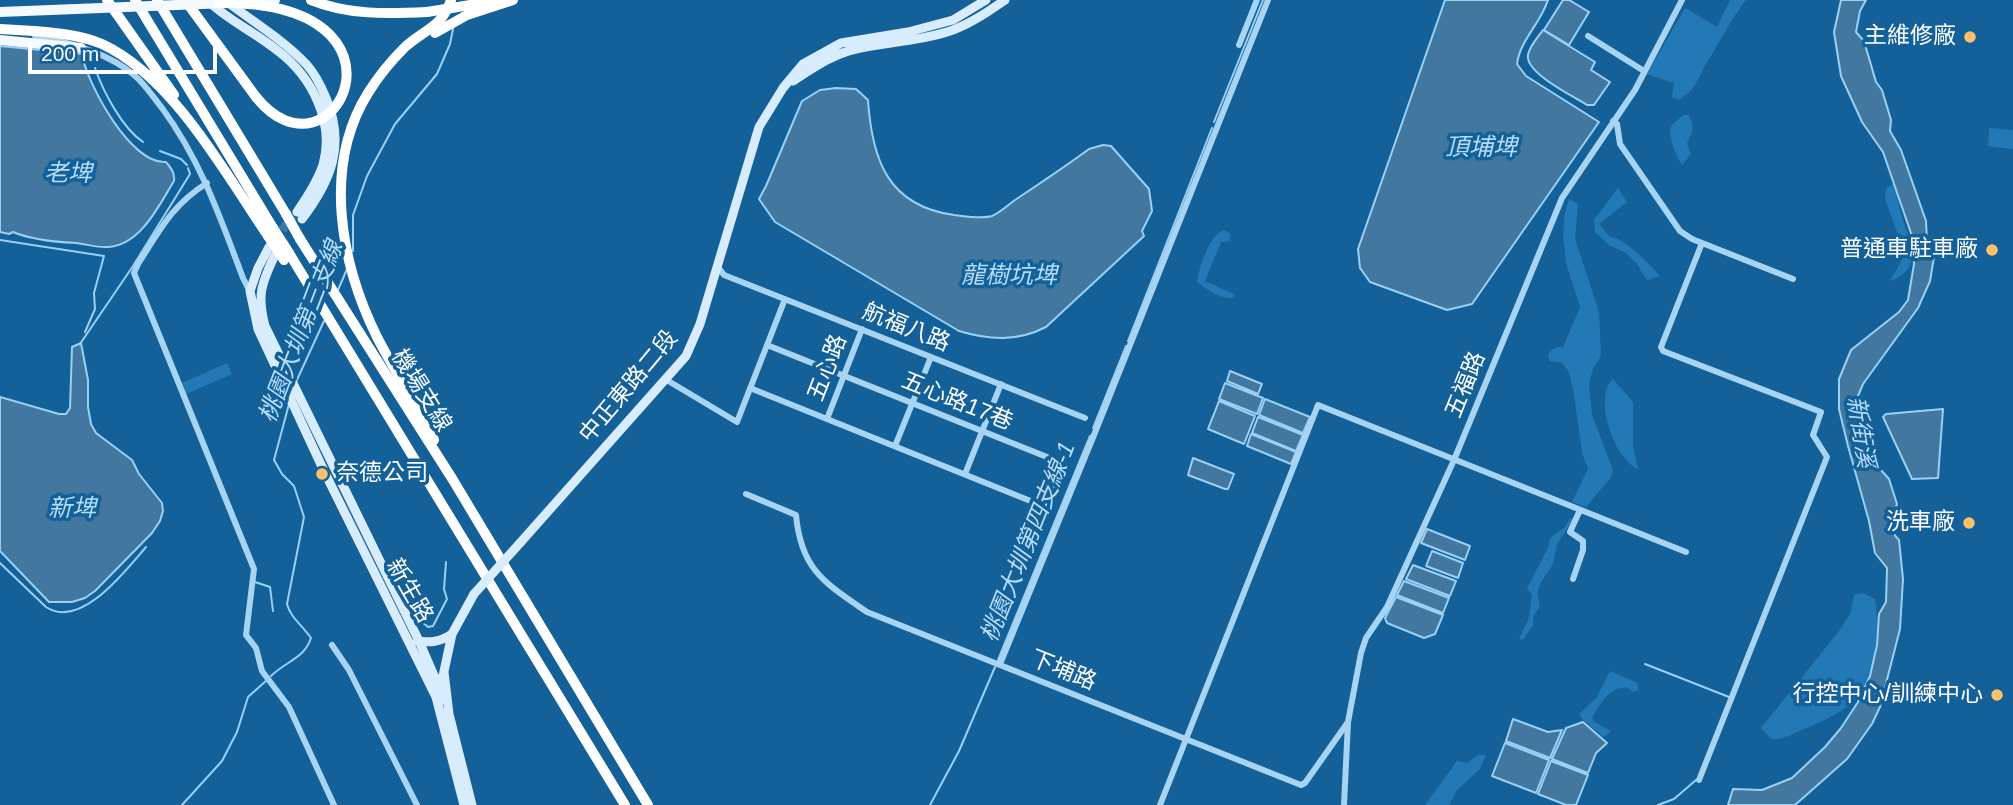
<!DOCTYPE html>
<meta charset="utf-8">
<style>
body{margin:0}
#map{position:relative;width:2013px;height:805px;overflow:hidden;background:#146099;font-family:Arial,sans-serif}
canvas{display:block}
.scale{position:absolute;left:28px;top:42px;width:189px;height:32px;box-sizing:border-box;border:4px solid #fff;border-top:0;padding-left:9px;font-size:21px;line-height:24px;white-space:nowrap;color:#fff;-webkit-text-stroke:5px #146099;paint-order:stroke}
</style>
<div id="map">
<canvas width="2013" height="805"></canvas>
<div class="scale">200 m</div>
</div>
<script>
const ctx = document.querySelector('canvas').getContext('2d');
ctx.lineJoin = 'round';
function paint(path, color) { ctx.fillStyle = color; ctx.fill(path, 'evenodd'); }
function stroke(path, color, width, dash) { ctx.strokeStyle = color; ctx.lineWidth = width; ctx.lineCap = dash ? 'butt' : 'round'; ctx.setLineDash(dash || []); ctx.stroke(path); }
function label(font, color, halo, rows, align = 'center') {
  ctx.font = font + ' Arial,"Noto Sans TC",sans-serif'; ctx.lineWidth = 7; ctx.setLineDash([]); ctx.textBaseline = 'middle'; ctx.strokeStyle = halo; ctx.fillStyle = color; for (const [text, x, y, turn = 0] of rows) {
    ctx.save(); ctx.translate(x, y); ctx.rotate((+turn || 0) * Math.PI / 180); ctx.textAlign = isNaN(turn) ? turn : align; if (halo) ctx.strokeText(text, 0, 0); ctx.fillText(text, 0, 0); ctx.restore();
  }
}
paint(new Path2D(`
 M1730,0H1746C1731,19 1720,41 1708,61C1697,78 1698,88 1679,100L1672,97L1674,83L1647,74L1685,8L1717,27Z
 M1684,115H1688C1696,125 1692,132 1687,144L1691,154L1682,165C1677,157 1667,136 1671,127C1673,123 1680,118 1684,115Z
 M1989,128L2013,130V149L1988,146Z
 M1893,184C1898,194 1898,200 1900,210C1907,237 1928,267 1890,281L1905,254L1885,199L1886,189Z
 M1618,188L1627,202L1599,224L1610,237C1623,237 1651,265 1660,276L1647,280L1637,264L1626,253L1609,245L1595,232L1594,220Z
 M1569,199L1578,204L1575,239L1599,312L1601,355L1593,369L1589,383L1592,415L1613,470L1611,477L1586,507L1572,502L1588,469L1582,453L1574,394L1569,372L1562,363L1550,361L1548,356C1551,348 1555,347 1563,347L1580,307L1566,263L1563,234L1565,212Z
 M1224,230L1231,234L1230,241L1221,242L1205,281L1234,294L1233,298C1221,299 1207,290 1197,282C1199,268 1210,233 1224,230Z
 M227,363L232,374L186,394L182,383Z
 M1613,379L1633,402V447L1638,469C1615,459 1592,398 1613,379Z
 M1570,518L1573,520L1557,544L1553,564L1541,582L1537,594L1540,606L1533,617V625L1523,640L1519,639L1529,618L1532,595L1527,588L1548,548L1550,538L1565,527Z
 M1863,593L1875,599C1880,629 1876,672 1857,698C1848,709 1820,723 1806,728C1795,732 1783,741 1771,739L1761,728L1839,631L1851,612L1854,595Z
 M1610,671L1637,683L1639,690L1633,692L1626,687C1606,690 1602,702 1592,718L1594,722L1611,731L1604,737L1583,720L1579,714L1597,697Z
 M1478,755H1486L1480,769L1457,790L1449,805H1425L1457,761L1467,763Z`), '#2379b6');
const water = new Path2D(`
 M1445,0H1548C1541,23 1520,40 1517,64L1526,76L1599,122L1472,304L1447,310L1370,282L1360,268L1358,249Z
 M1563,0H1569L1589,12L1569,45L1544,30Z
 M1841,0H1866L1860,11L1856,32L1864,41L1876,82L1882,90L1891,120L1890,131L1901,150L1926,221L1927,241L1934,257L1930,281L1918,308L1863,384L1856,401L1864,440L1874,462L1889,479L1897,504C1892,517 1887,529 1899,540L1903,579L1900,629L1880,707L1872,724L1847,759L1795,805H1728L1733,789L1762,790L1792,778L1825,747L1841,728L1858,702L1870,676L1877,645L1879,614L1886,602L1887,568L1875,553L1869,521L1848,446L1839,409V379L1851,350L1899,312L1908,300L1914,264L1913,239L1883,152L1862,122L1841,76L1834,32Z
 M1543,30L1595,62L1591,70L1610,82L1594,105H1587C1573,96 1525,73 1528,55C1529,47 1538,37 1543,30Z
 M0,46L82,54C87,84 131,165 166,162C171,168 175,173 174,181C159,205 141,245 108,247C98,248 86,244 76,243C54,242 32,240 13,232L9,234L0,232Z
 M836,88L856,89L868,100C872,160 888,206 954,215C964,216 982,219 992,216C1001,212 1010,203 1018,198C1042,182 1066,166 1089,149L1103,145L1111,146L1149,189L1152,211L1142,231L1144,236L1046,327C1017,342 989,340 959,331L775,222L759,199L766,186L802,101L820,90Z
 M81,343L88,380V407L91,424L96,433L132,460L139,474L162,503L163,511L160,521L152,533L95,591L85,598L72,602H49L0,551V397L59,414H66L70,408L72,347Z
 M1230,371L1262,384L1258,394L1227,381Z
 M1225,383L1263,398L1257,414L1219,399Z
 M1265,399L1310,417L1303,433L1259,415Z
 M1219,401L1255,416L1244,444L1208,429Z
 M1943,409L1938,478L1912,479L1883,417L1886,414Z
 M1258,417L1303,435L1296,451L1252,433Z
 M1251,434L1296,452L1291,464L1247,446Z
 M1193,458L1234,474L1228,489H1225L1188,475Z
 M1427,529L1470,546L1465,560L1421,543Z
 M1432,551L1463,563L1458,578L1426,566Z
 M1413,565L1456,581L1450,596L1406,579Z
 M1404,581L1449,598L1443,613L1397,595Z
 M1396,597L1443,615L1435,634L1424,638L1387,623L1385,618Z
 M1513,719L1548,732L1562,730L1550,758L1506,741Z
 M1583,722L1607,743L1596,753L1588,773L1552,759L1566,728Z
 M1505,743L1549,760L1536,793L1492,776Z
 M1551,761L1588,775L1576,805H1566L1538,794Z`);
paint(water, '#4278a0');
stroke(water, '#99d1f6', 2);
stroke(new Path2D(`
 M95,68C103,91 122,128 143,142
 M1214,122L1263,0
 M160,151L181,159L187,165
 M0,240L104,256L94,293L95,309L85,332
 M353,251V215L367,176L395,124L437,74L450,44L453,29
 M338,290L347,269
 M1128,341L1212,128
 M80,344L133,266L190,174L188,168
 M296,382L324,321
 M1093,428L1126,346
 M0,563L46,607C81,630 126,570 146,547
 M255,582L270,587L273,611
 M420,620L428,627L433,626L447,599L444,589L446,562
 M998,660L1090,436
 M1645,664L1729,697
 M271,676C286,661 304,659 311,638C303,626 290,617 287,604L304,517L294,486L282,474L274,460L289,404
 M182,805L222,761L237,732L248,697L267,680
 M930,805L959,751L995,667
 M1658,805L1674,799L1696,780`), '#99d1f6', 2);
stroke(new Path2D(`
 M274,241L293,216`), '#3778a8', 9, [9, 4.5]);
stroke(new Path2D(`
 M35,36C69,42 107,52 134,75C145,84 153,97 162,108C201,161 220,217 243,278L250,292
 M1588,36L1644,71
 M1239,45L1257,0
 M1613,121L1617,124L1620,144L1680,231L1692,239L1793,279
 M207,183C172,205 160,230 138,264L134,273L254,569L246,635L256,648L262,671L289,707L334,805
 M718,267L724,275L1085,418
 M665,379L737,422L785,299
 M750,388L1038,504H1045L1048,501L1060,469L1057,461L767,345
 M827,419L862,329
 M895,446L931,357
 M965,474L1001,384
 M746,494L796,515C801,570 825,583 867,612L1301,785L1305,783L1348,722
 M1573,579L1583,550V541L1570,532L1580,510
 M332,645L349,670L417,805
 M1000,664L1094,435L1268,0
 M1699,780L1827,457L1813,435L1821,412L1663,351L1661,347L1702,243
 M1160,805L1318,405L1686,552
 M1344,805L1348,722L1361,653L1366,638L1387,607L1454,460L1562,198L1635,90L1682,0`), '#a7d4f3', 6);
stroke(new Path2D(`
 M208,1C229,21 256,33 278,51C312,77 335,122 323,165C317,182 307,197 297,212
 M230,4C255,23 286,42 307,65C316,75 321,86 326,98C346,145 331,181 302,219
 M793,81C813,68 833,54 856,49C889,42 922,41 953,30C972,23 989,11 1005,0
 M269,247L258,268L250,291L258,329L324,471L436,697L464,805
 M275,255C261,284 257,296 265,326L419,641L439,687L442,700
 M520,543L686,356L700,324L759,127L783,88L803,64L841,43L908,32L953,20L986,0
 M417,641C430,643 440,642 452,634
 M444,672L449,714L472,805
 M443,676L452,634L474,594
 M448,723L456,742`), '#d7ecfd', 9);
stroke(new Path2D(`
 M0,40L81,48`), '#f3f9ff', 10);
stroke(new Path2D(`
 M107,0L174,95
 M135,0L273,228
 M157,0L286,214
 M185,0L256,97
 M311,0C348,15 387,14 427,12
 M34,31C57,33 81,35 102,44C173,77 225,173 268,236
 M435,33L467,15L513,0
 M300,239L453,480L648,805
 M289,253L625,805
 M434,440C417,404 395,372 377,337C341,264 322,167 368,93C378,77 391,61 404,48C424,29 441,29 451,0`), '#fff', 10);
stroke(new Path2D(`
 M474,594L520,543`), '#d7ecfd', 9);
stroke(new Path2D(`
 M242,2L275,0
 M0,12L227,3`), '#f3f9ff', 10);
stroke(new Path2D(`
 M219,3C430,0 333,193 256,97
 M427,12L501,0
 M0,29L34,31
 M286,214L300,239
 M273,228L289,253
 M268,236L284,260`), '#fff', 10);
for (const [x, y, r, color] of [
 [1970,37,7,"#ffc069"],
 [1992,250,7,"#ffc069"],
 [322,474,7,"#ffc069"],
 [1969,523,7,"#ffc069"],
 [1997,695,7,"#ffc069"]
]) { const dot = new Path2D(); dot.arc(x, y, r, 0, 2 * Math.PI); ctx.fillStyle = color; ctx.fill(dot); stroke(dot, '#146099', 2.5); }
label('23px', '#fff', '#146099', [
 ["主維修廠",1956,37],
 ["普通車駐車廠",1978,250],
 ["奈德公司",336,474,"left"],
 ["洗車廠",1955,523],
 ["行控中心/訓練中心",1983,695]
], 'right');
label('23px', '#fff', '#146099', [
 ["航福八路",906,328,22],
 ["五心路",828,368,-69],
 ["五福路",1466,385,-68],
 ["中正東路二段",629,387,-50],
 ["機場支線",421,391,58],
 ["五心路17巷",957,402,22],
 ["新生路",409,591,60],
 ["下埔路",1063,671,22]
]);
label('italic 24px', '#b4ddf9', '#146099', [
 ["頂埔埤",1481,148],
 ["老埤",68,174],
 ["龍樹坑埤",1009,276],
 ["桃園大圳第三支線",302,332,-69],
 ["新街溪",1860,432,81],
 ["新埤",72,509],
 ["桃園大圳第四支線-1",1029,542,-68]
]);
</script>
